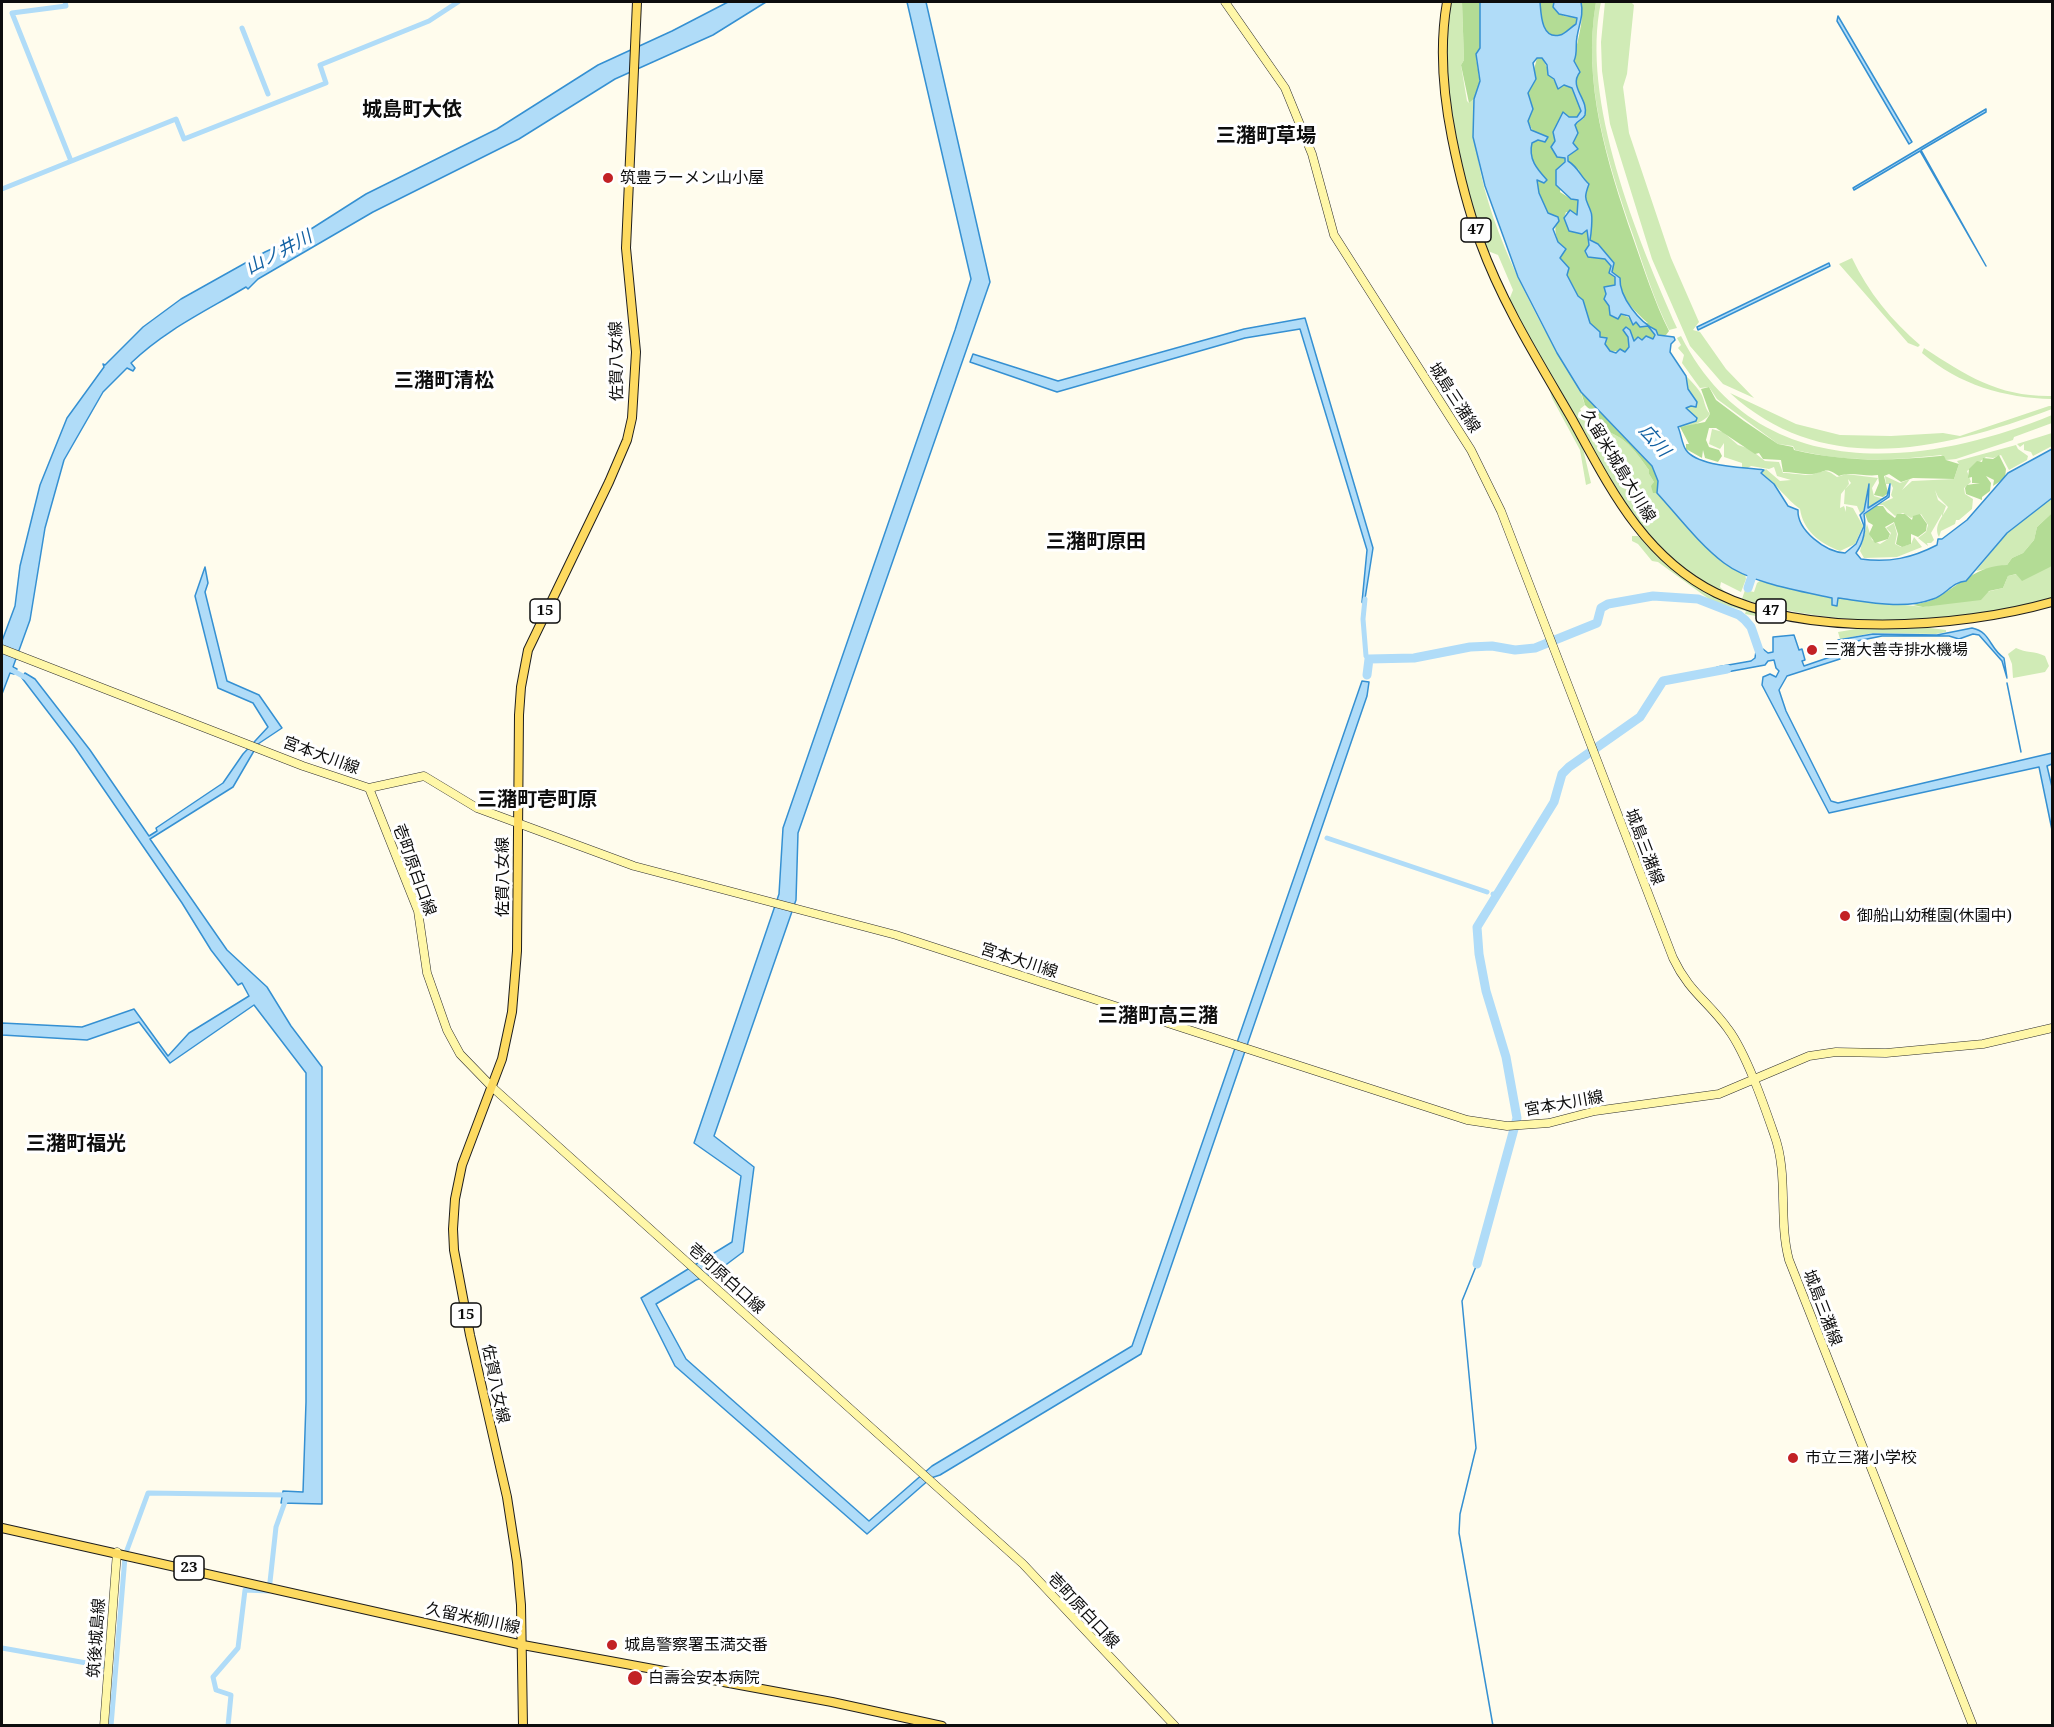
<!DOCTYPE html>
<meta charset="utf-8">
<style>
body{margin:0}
#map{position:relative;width:2054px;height:1727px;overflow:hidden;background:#fffced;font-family:"Noto Serif",serif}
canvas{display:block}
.frame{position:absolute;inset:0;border:3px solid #0d0d0d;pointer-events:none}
</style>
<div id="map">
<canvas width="2054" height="1727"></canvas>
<div class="frame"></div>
</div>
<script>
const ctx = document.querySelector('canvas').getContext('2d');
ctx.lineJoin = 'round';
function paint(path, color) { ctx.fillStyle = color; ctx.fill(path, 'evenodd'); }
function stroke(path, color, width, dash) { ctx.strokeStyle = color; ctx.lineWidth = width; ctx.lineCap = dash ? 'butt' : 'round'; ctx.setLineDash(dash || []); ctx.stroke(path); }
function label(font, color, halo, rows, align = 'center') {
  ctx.font = font + ' "Noto Serif","Noto Sans JP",serif'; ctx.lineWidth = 6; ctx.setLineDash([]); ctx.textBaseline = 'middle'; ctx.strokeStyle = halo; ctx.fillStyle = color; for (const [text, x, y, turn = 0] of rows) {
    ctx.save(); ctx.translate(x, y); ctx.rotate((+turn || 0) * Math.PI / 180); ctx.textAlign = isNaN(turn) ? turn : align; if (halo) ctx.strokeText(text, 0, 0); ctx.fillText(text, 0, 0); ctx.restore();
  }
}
paint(new Path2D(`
 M1450,2H1462L1464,60L1461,65L1467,101L1469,103L1474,99C1470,180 1507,259 1544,329C1552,342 1578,381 1581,392C1582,397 1583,400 1585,405L1580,409L1593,432L1599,433L1602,430L1600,421L1607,427L1608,432C1627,438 1638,455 1649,470V474L1654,482L1653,492L1657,493L1730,567L1745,573L1746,579L1741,592L1721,582L1720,587L1728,595C1652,568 1613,485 1576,419C1554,379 1531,340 1509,300L1513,290L1498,255L1488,251C1466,188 1444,120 1445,52C1445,36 1448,18 1450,2Z
 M1596,2H1601C1580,100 1637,238 1677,328L1669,330C1654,300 1644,267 1633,235C1607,160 1582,82 1596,2Z
 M1605,2H1631L1634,5L1627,74L1623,87L1629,133L1671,258L1699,322L1693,330L1700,332L1726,369L1754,398L1723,384L1690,346L1652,259L1610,124L1602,71L1601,42Z
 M1852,258C1868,292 1892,321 1920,345L1918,347L1908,343L1839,264Z
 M1681,336C1757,485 1920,469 2052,415V423L2014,437L2013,440L1956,459L1946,460L1941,455C1888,461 1847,462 1795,450L1793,446L1778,444L1717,399L1709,387L1700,388L1682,363L1684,355L1678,348L1681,345L1677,338Z
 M1671,344C1668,365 1690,376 1700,392C1705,399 1704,408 1710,414C1703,423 1690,427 1678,427L1695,421L1697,418L1687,411L1666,359Z
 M1924,348C1967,376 1999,397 2052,396V399C2005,398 1959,385 1922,353Z
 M1547,382L1582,444L1591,483L1586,485L1580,450L1552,398Z
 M1730,393L1796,424L1840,435L1891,436L1943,433L1960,436L2049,406H2052V409C1945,449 1825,480 1730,393Z
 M1712,429L1723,432L1738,445L1750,449L1765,461L1779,462L1783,473C1791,473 1802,475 1809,475C1822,473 1823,466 1837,477L1846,474L1878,478L1872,488L1874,496L1884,499L1868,507V485L1864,511L1860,513L1857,506L1844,504L1845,489L1851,483L1848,479L1849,484L1841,494L1840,508L1844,506L1846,512V506L1853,508L1863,526L1855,544L1840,551C1819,543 1803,530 1800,509C1786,499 1777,484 1761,473L1766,469L1780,481L1791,480L1777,476L1774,467L1769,469L1751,466L1746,469L1742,467V463L1724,457V443L1720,449L1709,444Z
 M2052,433V446L2033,456L2031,452L2024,450V444L2020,447L2017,444Z
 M2016,445L2018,449L2028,456L2027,460L2009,470L2001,455L1993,458L1986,457L1967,471L1971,482L1964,488L1965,494L1973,499L1972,509L1959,520H1956L1955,524L1941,531L1939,537C1933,526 1943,516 1948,507L1938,497L1935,490L1938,500L1946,506L1942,517V514L1931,533L1934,540L1931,543H1927L1928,546L1918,538L1926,532L1928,525L1921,514L1911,518L1903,513L1895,516L1883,505H1877L1893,498L1891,495L1893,488L1891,484H1886L1885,476L1900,483L1910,479L1902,490L1912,481L1954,479L1959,464L1957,461Z
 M2052,498V513L2037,527L2034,540L2023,553L2012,558L2007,565L1976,571L2007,533Z
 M1894,523L1897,534L1895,544L1901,547L1911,544L1914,537L1922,547L1897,557L1864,558L1860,551L1867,524L1872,540L1880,544L1888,539L1891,533L1886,528Z
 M1632,536H1638C1660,559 1686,583 1715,597C1733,607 1755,607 1772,619L1745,614L1746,611L1713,602L1658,562L1652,561L1638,544L1632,541Z
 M2052,566V599C1950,625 1844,630 1742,599L1745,590L1754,592L1757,583L1761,580L1833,598L1832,605L1838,598L1924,607L2003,588L2008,576Z
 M1868,627H1922L1946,630V632L1936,634L1873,633L1840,639L1838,632Z
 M2016,648C2026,653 2035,651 2045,656L2049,666L2045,672L2013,678L2012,664L2008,654Z`), '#d0ebb6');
paint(new Path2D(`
 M1462,2H1480V48L1476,55C1477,71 1486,92 1469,103L1461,65L1464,60Z
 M1540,2H1554L1553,7L1564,16L1577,18L1576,24C1571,27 1565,34 1560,35C1541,40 1541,13 1540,2Z
 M1581,2H1596C1582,83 1607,162 1633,238C1644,269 1654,301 1669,331L1666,335H1658L1650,328L1655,335L1653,339L1634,341L1628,337L1629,347L1625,352L1610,351C1599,337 1584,319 1583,300L1578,296L1567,275L1569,268L1560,258C1563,242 1550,236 1558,217L1548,214L1539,193L1537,179L1546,180C1537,168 1528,159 1531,143L1538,140L1528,122V93L1537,58H1542L1558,88L1564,85L1572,88L1581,111L1577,117H1569L1557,123L1565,158L1560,192L1571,199H1578L1577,215L1566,212L1564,218L1569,231L1587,229L1589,245L1595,257L1605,259L1612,266L1609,273L1615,277L1621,314L1636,321L1648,323C1635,312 1619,296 1620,278L1611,272L1614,263L1598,244L1590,240L1592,213L1586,204L1579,170L1568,161L1575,125L1584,118C1581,99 1573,81 1574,62C1576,42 1585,22 1581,2Z
 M1709,387L1716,400L1744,421L1778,444L1793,447L1794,450C1847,462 1887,461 1940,456H1944L1946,460L1959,464L1954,479L1913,478L1901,482L1889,474L1884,476L1888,493L1883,497L1874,495L1879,483L1878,475C1865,477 1850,471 1839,476C1825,466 1826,472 1812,474C1804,475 1792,472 1783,472L1781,460L1763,459L1759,453L1755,454L1716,428H1709L1706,440L1709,447L1719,450L1722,456L1718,462L1705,458L1703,450L1702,458L1686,449V444H1689L1680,427L1705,422L1710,414L1701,389Z
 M1581,392L1652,466L1658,481L1657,493H1653L1651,486L1654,482L1649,474V470C1638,455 1627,438 1608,432L1607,426L1585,405Z
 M1999,455L2006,469L2005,478L1993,486L1994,480L1986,476L1991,483L1990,491L1982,497V500L1966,494L1965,488L1967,485L1980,483H1972V477L1968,478L1969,469L1977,461L1982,462L1983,458L1993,459Z
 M1876,506H1883L1887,512L1895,518L1897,514H1905L1912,520L1913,516L1920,514L1927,524L1926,531L1918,537L1911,534V544L1902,547L1896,544L1898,534L1894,522L1885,527L1890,534L1888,539L1875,543L1869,534L1873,525L1868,522L1865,514Z
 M2052,513V566L2022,581L2016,574L2008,576L2003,588L1989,591L1981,600L1923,607L1913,605C1920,603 1930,602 1936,598C1960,585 1978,565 2007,565L2012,558L2023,553L2034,540L2037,527Z`), '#b3dc95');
const water = new Path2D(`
 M728,2H766L713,35L615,79L519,139L373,212L258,279L248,289L246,287C206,311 165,330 131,363L135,368L133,371L127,368L103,392L64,460L45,528L30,620L13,667L17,669L14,674L10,673L2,694V641L15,606L20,566L40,485L67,418L104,367L103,364L105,365L143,327L181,299L265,252L300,236L366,194L497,129L598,65L672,31Z
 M907,2H926L990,282L798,833L796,900L714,1136L754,1167L743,1252L715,1273L696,1280L656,1304L686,1359L869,1521L932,1466L1132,1346L1362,681L1369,682L1367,696L1141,1354L940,1475L931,1478L867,1534L675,1366L641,1298L732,1242L741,1176L694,1143L779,894L783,828L955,330L971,279Z
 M1480,2H1540C1541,13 1541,40 1560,35C1565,34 1571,27 1576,24L1577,18L1559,14L1553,7L1554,2H1581C1584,15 1579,24 1577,37C1575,46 1578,52 1574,61L1580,72C1568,87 1589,99 1585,115C1583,120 1578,120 1575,125L1578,133L1573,143L1578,149L1568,156V161C1579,168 1580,176 1589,184C1583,200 1586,198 1591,212C1593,217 1591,235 1590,240L1598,244L1614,263L1612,272L1620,278C1619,297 1640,323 1656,330L1658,335L1674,337L1675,340L1671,344L1670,352L1686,376L1688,389L1697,402L1696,407L1691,406L1686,408L1697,418L1696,421L1678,427C1681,433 1682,445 1686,450C1698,467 1744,467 1764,470L1761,473L1774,484L1788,506L1798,510C1797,530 1825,552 1845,553L1856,544L1864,526L1860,515L1864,511L1869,484L1868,508L1887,496L1890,484L1889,497L1864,514C1866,527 1864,542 1856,553L1861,559C1889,563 1912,558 1937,545L1938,539H1942L1967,520L2008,473L2052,449V498L2007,533L1966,581C1952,582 1946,595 1933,599C1904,610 1868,602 1838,598L1837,606L1832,605V598C1800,591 1750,583 1724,563C1699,544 1678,516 1657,493L1658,481L1652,466L1581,392L1557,353L1518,277L1485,186L1473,137L1474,99L1480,81L1476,54L1480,48ZM1537,58H1542L1547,65L1548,75L1554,79L1558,89L1564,85L1572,88L1581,111L1577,117H1569L1563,112L1553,132L1555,141L1551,147L1557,157L1565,158V162L1556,170V185L1571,199L1578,200L1577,215L1570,210L1564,218L1569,231L1582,234L1587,230L1589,245L1585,251L1588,257L1605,259L1611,266L1609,273L1615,277V285L1604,287L1606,294L1604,299L1609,306L1610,315L1618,319L1621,314L1629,316L1633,325L1636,322L1640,327L1648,326L1655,335L1653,339L1646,336L1642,340L1638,337L1634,341L1630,330L1626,327L1623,330L1628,337L1629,347L1625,352L1620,349L1616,353L1610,351L1605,344L1607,338L1600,337V332L1590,323L1583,300L1578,296L1567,275L1569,268L1560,258L1566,249L1558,242L1553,229L1559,221L1558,217L1548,213L1539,193L1537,180L1544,183L1547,180C1537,169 1528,159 1532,143L1538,140L1545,142L1548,137L1531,130L1528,121L1533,109L1528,93L1536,79L1533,63Z
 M1838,16L1912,142L1909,144L1837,21Z
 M1986,109V112L1921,150L1986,266L1920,151L1854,190L1853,188Z
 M1829,263L1830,266L1698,330L1697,327Z
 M1305,318L1373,548L1364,605L1362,602L1367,550L1300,329L1245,338L1057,392L970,362L973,354L1058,381L1244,329Z
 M205,567L208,583L205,592L227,681L259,695L282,728L258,744L233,787L150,839L227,950L267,987L291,1026L322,1067V1504L281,1503L283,1491L303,1492L306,1402V1073L254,1005L170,1063L139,1022L87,1040L2,1035V1023L82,1027L134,1009L168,1056L189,1033L249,996L242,983L238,985L211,950L182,903L74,746L22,678L25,673L35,679L90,750L149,836L157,831L156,828L223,783L243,754L268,727L253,703L218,688L195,596Z
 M1972,628C1991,632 1989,648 2004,658L2007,678L2002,661L1979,635L1973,634L1959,639L1949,636H1882L1842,644L1840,659L1787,676L1779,690L1786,711L1831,801L1838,803L2052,753V764L2047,766L2052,787V830L2039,767L1829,813L1762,685L1763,677L1770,674L1776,677L1779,671L1776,668L1774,660L1768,661L1765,665L1716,674L1717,667L1751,661L1755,658L1756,651L1763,649L1768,653L1773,652V637L1794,635L1799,650L1802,649L1805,660L1802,661L1804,666L1836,655L1838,640L1873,634L1937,635Z`);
paint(water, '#b0dcf8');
stroke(water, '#3590d2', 1.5);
stroke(new Path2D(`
 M2007,683L2021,752
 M1477,1264L1462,1301L1476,1448L1460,1514L1459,1533L1493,1726`), '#3590d2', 1.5);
stroke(new Path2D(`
 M65,2L66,6L12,13L71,161
 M242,28L268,94
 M2,189L176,119L184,139L326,83L320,65L429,21L458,2
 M1365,599L1363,619L1366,656L1369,659
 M10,669L28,679
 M1327,838L1487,892
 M1493,894L1497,895
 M127,1550L148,1493L287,1495
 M2,1648L109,1667
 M111,1726L125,1557
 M228,1726L231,1695L216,1690L213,1677L238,1648L245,1590L269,1591L276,1527L286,1499`), '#b0dcf8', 5);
stroke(new Path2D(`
 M1748,588L1756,564
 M1367,675L1369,659L1414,658L1470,647L1492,646L1515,650L1535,648L1597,623L1601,608L1608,604L1653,596L1698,599L1739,615L1745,620L1751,627L1762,659
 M1477,1264L1517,1118L1506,1057L1486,991L1479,954L1477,927L1554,802L1562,774L1569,767L1640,717L1663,681L1727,669`), '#b0dcf8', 9);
const secondary = new Path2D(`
 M1225,2L1285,88L1312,154L1334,235L1471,450L1501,511L1673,958C1689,992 1708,1001 1728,1029C1746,1053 1764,1105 1774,1134C1789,1174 1778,1219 1789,1260L1973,1726
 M2,649L303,766L369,788L424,776L477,808L634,866L896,935L1467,1120L1507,1126L1549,1123L1595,1111L1719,1094L1809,1056L1836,1052L1886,1053L1983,1044L2052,1028
 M369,788L418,911L427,973L447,1030L460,1054L492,1087L1023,1564L1175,1726
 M104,1726L117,1552`);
const primary = new Path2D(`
 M1447,2C1439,48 1443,93 1452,138C1459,173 1468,209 1480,242C1503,305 1539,362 1572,419C1609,486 1643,557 1716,593C1807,638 1957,629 2052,602
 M2,1528L523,1645L832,1702L942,1726
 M523,1726L521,1605L517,1562L507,1497L470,1335L454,1250L453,1229L455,1199L462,1165L502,1059L512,1012L517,951L519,715L521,687L528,650L609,482L627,440L632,418L636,352L626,248L637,2`);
stroke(secondary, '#2f2f2f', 9);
stroke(primary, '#1e1e1e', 10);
stroke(secondary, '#fff7a8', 8);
stroke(primary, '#fdda60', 8);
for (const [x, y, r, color] of [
 [608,178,6,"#c22125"],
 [1812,650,6,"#c22125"],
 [1845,916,6,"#c22125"],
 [1793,1458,6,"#c22125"],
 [612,1645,6,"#c22125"],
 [635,1678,8,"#c22125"]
]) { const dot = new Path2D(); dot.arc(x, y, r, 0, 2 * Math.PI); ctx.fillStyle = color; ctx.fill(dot); stroke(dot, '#fff', 2); }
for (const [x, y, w] of [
 [1476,230,30],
 [545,611,30],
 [1771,611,30],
 [466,1315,30],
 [189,1568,30]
]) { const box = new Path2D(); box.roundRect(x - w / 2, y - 12, w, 24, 4.5); ctx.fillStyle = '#fff'; ctx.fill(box); stroke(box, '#0d0d0d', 1.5); }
label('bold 15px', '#0d0d0d', null, [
 ["47",1476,230],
 ["15",545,611],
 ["47",1771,611],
 ["15",466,1315],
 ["23",189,1568]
]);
label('16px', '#0d0d0d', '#fff', [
 ["筑豊ラーメン山小屋",620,178],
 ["三潴大善寺排水機場",1824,650],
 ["御船山幼稚園(休園中)",1857,916],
 ["市立三潴小学校",1805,1458],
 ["城島警察署玉満交番",624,1645],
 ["白壽会安本病院",648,1678]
], 'left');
label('16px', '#0d0d0d', '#fff', [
 ["佐賀八女線",617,361,-91],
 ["城島三潴線",1454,398,57],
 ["久留米城島大川線",1618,466,59],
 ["宮本大川線",321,756,20],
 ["城島三潴線",1644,847,69],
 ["壱町原白口線",414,870,70],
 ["佐賀八女線",503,877,-90],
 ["宮本大川線",1019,961,18],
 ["宮本大川線",1564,1104,-10],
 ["壱町原白口線",726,1279,42],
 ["城島三潴線",1822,1308,69],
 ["佐賀八女線",495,1384,78],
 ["壱町原白口線",1083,1611,47],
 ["久留米柳川線",473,1619,12],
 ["筑後城島線",97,1638,-86]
]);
label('italic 18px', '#1261a3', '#fff', [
 ["山ノ井川",279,253,-28],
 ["広川",1654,441,49]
]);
label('bold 20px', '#0d0d0d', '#fff', [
 ["城島町大依",412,110],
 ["三潴町草場",1266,136],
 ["三潴町清松",444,381],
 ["三潴町原田",1096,542],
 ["三潴町壱町原",537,800],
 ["三潴町高三潴",1158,1016],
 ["三潴町福光",76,1144]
]);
</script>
